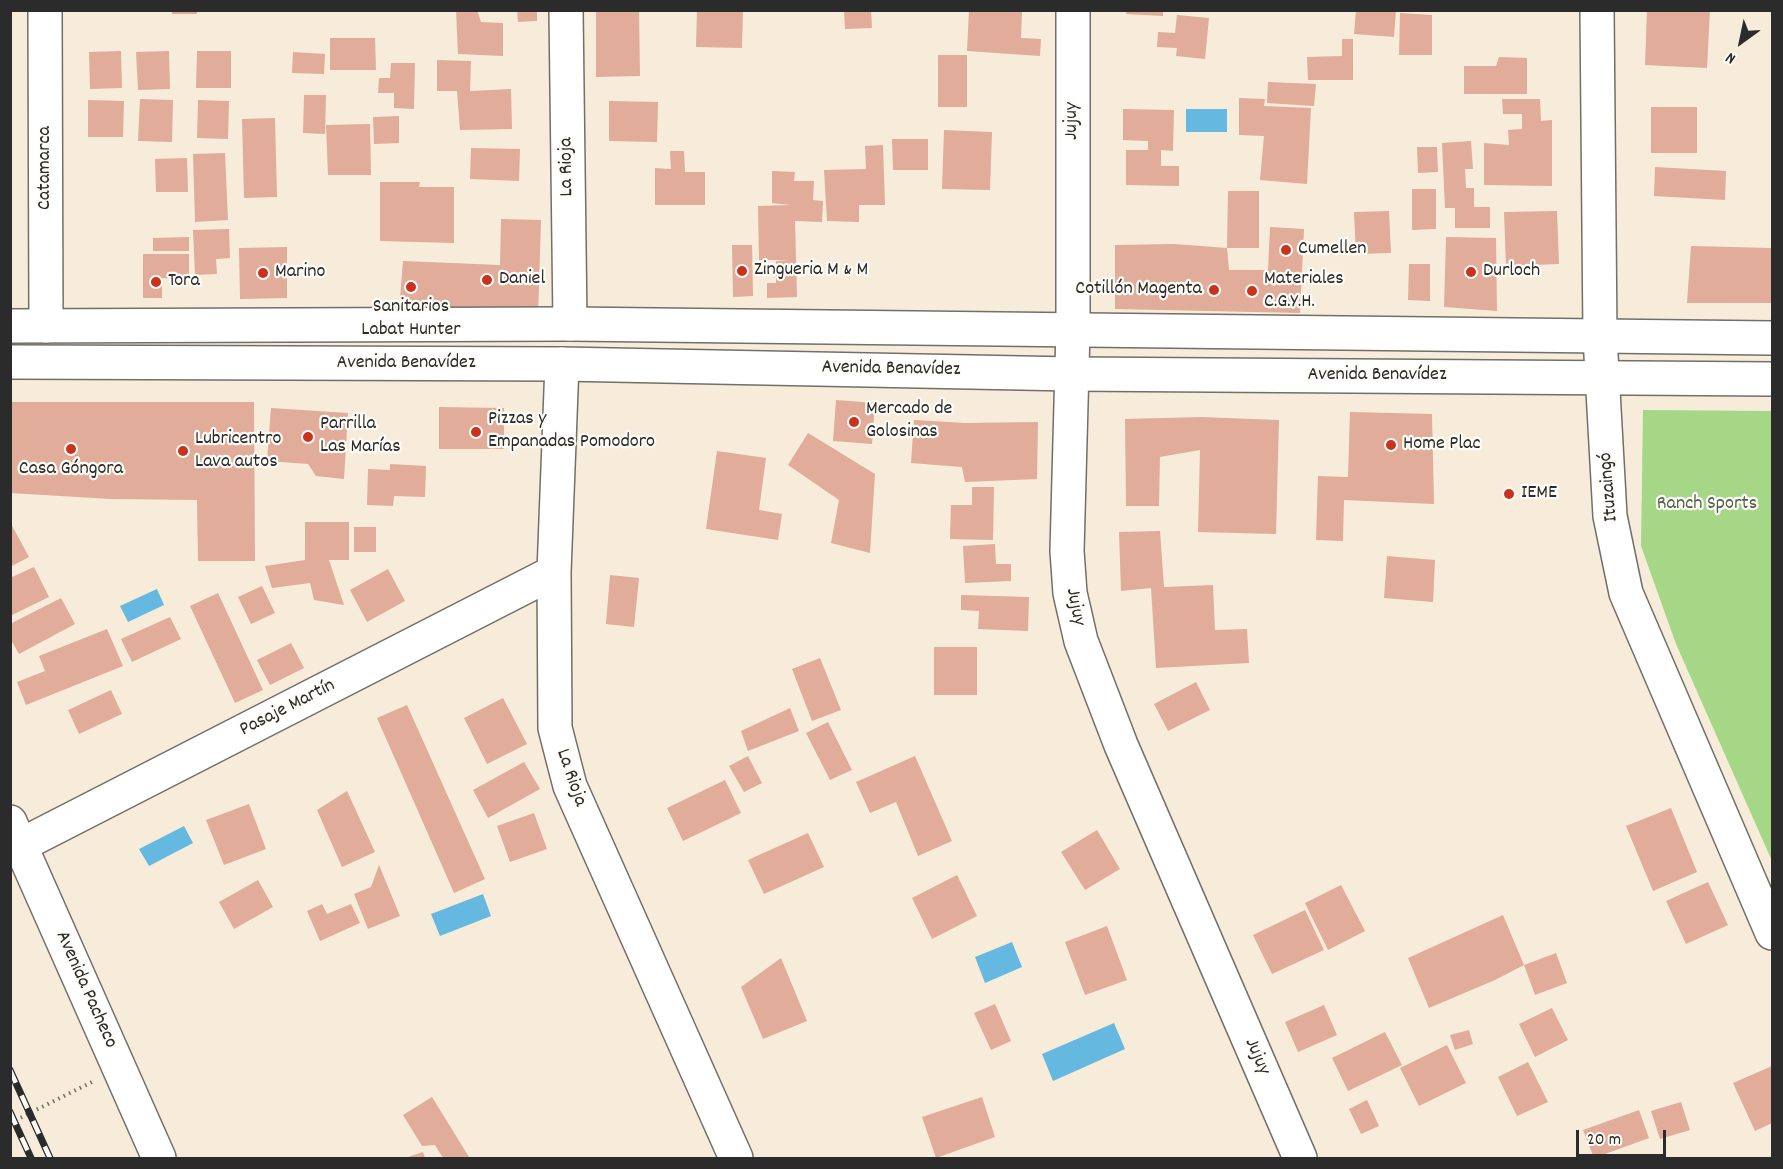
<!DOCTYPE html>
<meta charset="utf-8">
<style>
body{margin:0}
#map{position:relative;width:1783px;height:1169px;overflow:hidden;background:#f6ecd9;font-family:Dekko,sans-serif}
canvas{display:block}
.frame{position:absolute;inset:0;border:12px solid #2b2b2b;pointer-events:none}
.north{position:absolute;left:1711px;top:12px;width:60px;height:60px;-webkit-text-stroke:4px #fdfcf7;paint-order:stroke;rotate:213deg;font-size:16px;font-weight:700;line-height:24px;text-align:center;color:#2b2b2b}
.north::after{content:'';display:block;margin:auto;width:21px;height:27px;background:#2b2b2b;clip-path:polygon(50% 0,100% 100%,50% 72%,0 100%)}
.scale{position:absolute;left:1576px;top:1130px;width:90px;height:27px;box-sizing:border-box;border:3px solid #2b2b2b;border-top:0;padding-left:8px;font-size:18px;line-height:21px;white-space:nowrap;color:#2b2b2b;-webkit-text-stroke:4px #fdfcf7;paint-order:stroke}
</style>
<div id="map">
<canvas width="1783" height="1169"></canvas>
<div class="frame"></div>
<div class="north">N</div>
<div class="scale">20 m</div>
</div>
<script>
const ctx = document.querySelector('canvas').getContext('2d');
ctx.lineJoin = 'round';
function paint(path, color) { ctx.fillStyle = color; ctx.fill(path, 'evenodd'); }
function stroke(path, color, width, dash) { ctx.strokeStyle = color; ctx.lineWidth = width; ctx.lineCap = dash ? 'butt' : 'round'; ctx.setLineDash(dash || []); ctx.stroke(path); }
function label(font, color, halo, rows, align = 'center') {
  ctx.font = font + ' Dekko,sans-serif'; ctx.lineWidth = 4.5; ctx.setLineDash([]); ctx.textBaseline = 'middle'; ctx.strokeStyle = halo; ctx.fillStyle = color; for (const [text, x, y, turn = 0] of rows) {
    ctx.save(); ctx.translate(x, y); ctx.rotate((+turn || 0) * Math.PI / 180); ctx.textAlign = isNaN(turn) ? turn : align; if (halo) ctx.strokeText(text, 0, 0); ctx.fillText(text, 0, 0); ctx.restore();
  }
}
paint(new Path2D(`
 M1643,410L1772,411V861L1676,644L1641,546Z`), '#a5d787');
paint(new Path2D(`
 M1186,109H1227V132H1186Z
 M157,589L164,605L128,622L120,606Z
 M184,826L193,843L149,866L139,849Z
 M483,894L491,916L440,936L431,914Z
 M1012,942L1022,967L985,983L975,957Z
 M1114,1023L1125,1049L1053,1081L1042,1054Z`), '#65b8e0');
paint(new Path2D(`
 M172,10H197V14H172Z
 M456,10H477L481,22L503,23V56L458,54Z
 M517,10H537V21L518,22Z
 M596,10H639L640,76L596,77Z
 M697,10H743L742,48L696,47Z
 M844,10H871L872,28L845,29Z
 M969,10L1022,12L1021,38L1041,39L1040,56L967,51Z
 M1127,10H1163V16L1126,14Z
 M1356,10H1396L1394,37L1354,34Z
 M1647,10H1710L1707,68L1645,65Z
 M1400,13L1432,15V55H1399Z
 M1177,15L1209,18L1205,59L1176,56L1177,48L1157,47L1158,32L1175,33Z
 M330,38H375L376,70H330Z
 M1342,39H1353V80H1308L1307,57L1342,56Z
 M121,51L122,88L90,89L89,52Z
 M169,51L170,89L138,90L136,52Z
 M197,51H231V88H196Z
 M293,52L325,54L324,74L292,73Z
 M938,55H967V107H938Z
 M1499,57L1527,58V94H1464V66H1496Z
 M437,60L471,61L470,91L511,89L512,129L460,130L457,91H437Z
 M391,63H415L414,109L394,108V93H378L379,78H390Z
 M1268,82L1316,84L1314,106L1267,103Z
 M304,95H326L325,134L303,133Z
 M1239,98L1265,99L1264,106L1311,108L1307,184L1260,180L1264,136L1239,135Z
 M140,99L173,100L172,142L138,141Z
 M1502,99H1540L1541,121L1552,120V186L1484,185V143L1509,145L1508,130L1522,129V114H1503Z
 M88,100L124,101L123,137H88Z
 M198,100L229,101L228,139L197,138Z
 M609,101L658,102L657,142L609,141Z
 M1651,107H1697V153H1651Z
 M1123,109L1174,110L1173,151L1161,150V166H1179V186L1126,185V150H1148V141L1123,140Z
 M399,116V143L374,144L373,117Z
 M275,118L277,197L244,198L242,119Z
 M370,124L371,175H328L326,125Z
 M944,130L992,132L990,190L942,189Z
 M892,139H928V170H893Z
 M1471,141L1473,169H1465L1466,188H1474V207H1490V228H1455V208H1445L1442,143Z
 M883,145L885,205H859V222L827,221L824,170L866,169L865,146Z
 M1417,147H1437L1438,172L1418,173Z
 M471,148L520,149L519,181L470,179Z
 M670,151H684L685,172H705V205H655V168L671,169Z
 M225,153L228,220L195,222L193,154Z
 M187,158L188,192H156L155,159Z
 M1655,167L1726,171L1725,200L1654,196Z
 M772,171L795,172L794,181H814L813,200L823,201L822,222L795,221L797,297L767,298V283H776V261L789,260H759L758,206L791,205L772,203Z
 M380,182H420L419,187H454V243L380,241Z
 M1412,189H1436V229L1412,230Z
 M1228,191H1259V248H1227Z
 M1389,211L1391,253L1356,254L1354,212Z
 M1557,211L1559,264L1506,266L1504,212Z
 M501,219L541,220L538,317L399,311L403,261L500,265Z
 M1270,227L1304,229L1300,313L1115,309V245L1174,244L1227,248L1229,270H1268Z
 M229,229L230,258L216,259L217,274L195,275L193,230Z
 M189,237V251H153V238Z
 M1446,237L1496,238L1497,311L1444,307Z
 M732,245H752L753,296L733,297Z
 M1691,246L1772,248V303H1687Z
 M287,247V298L240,299L239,248Z
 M143,254H189V279L162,278V298H143Z
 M1409,264H1430V301L1408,300Z
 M836,400L875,403L872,444L833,441Z
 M10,402H254L255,561H198L197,500L111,499L10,493Z
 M439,407L504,408V449H439Z
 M271,408L348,413L344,479L316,476L308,464L267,461Z
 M1350,412L1432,414L1434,504L1344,500L1343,541L1316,540L1318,476L1348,477Z
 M1201,417L1279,420L1276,534L1198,532L1200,450L1160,457L1159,506H1126L1125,419Z
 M914,420L965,423L1038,422L1037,479L965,482L962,467L911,463Z
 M808,433L875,474L870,553L831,543L839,500L788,465Z
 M717,451L766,458L759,510L782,514L778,540L706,529Z
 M390,464L426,466L425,497L394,496L393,506L367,505L368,469L390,470Z
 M972,487H994L993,540L950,539L951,505H972Z
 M10,522L29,557L10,567Z
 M305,522H349V560H329L344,605L314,600L310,583L272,588L265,566L305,560Z
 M354,527H376V552H354Z
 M1160,531L1164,587L1213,585L1215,630L1247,629L1249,663L1156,668L1151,588L1121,591L1119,532Z
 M995,544L996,564H1011V581L965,583L963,546Z
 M1387,556L1435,560L1433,602L1384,598Z
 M34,567L49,597L10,616V578Z
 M388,569L405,601L367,622L350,590Z
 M610,575L639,578L634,627L606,624Z
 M262,586L275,613L251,624L238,597Z
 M218,593L263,690L235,703L190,606Z
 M961,595L1029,597L1028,631L978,629L979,611L961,610Z
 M61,598L75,624L19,654L10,638V624Z
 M170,617L181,639L132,662L121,639Z
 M107,629L123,666L26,705L17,682L45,671L39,656Z
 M291,643L304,668L270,685L257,660Z
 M934,647H977V695H934Z
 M820,658L841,710L812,721L792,669Z
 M1196,682L1210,710L1168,731L1154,704Z
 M111,690L122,714L79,734L68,710Z
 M503,698L527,744L487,764L464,718Z
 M407,705L485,879L454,893L377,718Z
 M790,708L799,731L748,751L741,731Z
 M828,722L852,770L830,780L806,733Z
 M748,756L762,783L744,792L729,766Z
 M915,756L952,841L918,856L896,802L870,813L856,782Z
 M524,762L540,789L488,818L473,790Z
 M725,780L741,813L683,841L667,808Z
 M347,791L375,852L342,867L317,810Z
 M249,804L266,849L224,865L206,820Z
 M1671,808L1697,872L1653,891L1626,826Z
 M534,813L547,849L510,862L497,826Z
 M1097,830L1120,869L1085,890L1061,852Z
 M808,833L824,867L764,894L748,860Z
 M379,865L400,916L368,929L354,894L371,887Z
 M957,875L977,916L932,939L912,898Z
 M258,880L273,907L234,929L219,902Z
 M1708,882L1728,925L1686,944L1666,901Z
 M1341,885L1365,931L1328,950L1305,903Z
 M322,904L327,914L351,904L360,923L320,941L307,911Z
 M1305,910L1324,950L1272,974L1253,935Z
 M1503,915L1524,965L1495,980L1429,1008L1408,958Z
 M1107,926L1127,980L1085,995L1065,942Z
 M1556,953L1567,983L1535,995L1524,965Z
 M781,958L807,1021L763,1039L741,987Z
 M995,1004L1011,1041L991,1050L974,1013Z
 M1324,1005L1337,1035L1298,1052L1285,1022Z
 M1552,1008L1568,1040L1535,1057L1519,1024Z
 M1469,1030L1473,1044L1455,1050L1450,1035Z
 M1385,1032L1402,1065L1348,1091L1332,1058Z
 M1447,1045L1466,1083L1419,1106L1400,1068Z
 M1528,1062L1548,1102L1517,1116L1498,1077Z
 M1772,1066V1123L1755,1131L1733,1083Z
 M432,1097L469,1157L466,1158H443L435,1145L422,1146L403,1115Z
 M982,1097L995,1137L936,1158L922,1117Z
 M1367,1100L1379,1126L1361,1134L1349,1109Z
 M1681,1102L1690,1130L1660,1139L1651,1111Z
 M1639,1110L1649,1138L1594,1158L1583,1130Z
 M423,1152L425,1158H405Z`), '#e1ac99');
const street = new Path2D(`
 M45,10L46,326
 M566,10L570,324
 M1073,10V330L1067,551L1070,593L1081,641L1121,745L1300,1158
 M1597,10L1600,337L1610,516L1626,593L1772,933
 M562,364L554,572L555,728L570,786L736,1158
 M21,845L554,572`);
const secondary = new Path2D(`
 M10,326L570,324L1772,338
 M10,362L562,364L1072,374L1772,379
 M10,822L159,1158`);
stroke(street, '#726f68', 36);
stroke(secondary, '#726f68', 36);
stroke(new Path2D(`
 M10,1123L92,1082`), '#726f68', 4, [1.5, 4.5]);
stroke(street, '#fff', 33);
stroke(secondary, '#fff', 33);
const rail = new Path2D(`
 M10,1070L50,1158
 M10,1112L31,1158`);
stroke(rail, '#2b2b2b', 7);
stroke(rail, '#fdfcf7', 4.5, [14]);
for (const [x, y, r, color] of [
 [1286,250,6,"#c8321e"],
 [742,271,6,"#c8321e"],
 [1471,272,6,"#c8321e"],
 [263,273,6,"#c8321e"],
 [487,280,6,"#c8321e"],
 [156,282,6,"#c8321e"],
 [411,287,6,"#c8321e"],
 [1214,290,6,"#c8321e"],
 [1252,291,6,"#c8321e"],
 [854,422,6,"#c8321e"],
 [476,432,6,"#c8321e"],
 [308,437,6,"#c8321e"],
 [1391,445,6,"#c8321e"],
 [71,449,6,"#c8321e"],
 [183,451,6,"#c8321e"],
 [1509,494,6,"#c8321e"]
]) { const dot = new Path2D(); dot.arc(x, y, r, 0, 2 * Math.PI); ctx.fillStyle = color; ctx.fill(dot); stroke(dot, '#fdfcf7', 2); }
label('20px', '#2b2b2b', '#fdfcf7', [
 ["Jujuy",1073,121,-90],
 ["La Rioja",568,167,-91],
 ["Catamarca",46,168,-90],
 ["Avenida Benavídez",406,364],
 ["Avenida Benavídez",891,370,1],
 ["Avenida Benavídez",1377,376],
 ["Ituzaingó",1610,487,-95],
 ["Jujuy",1074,607,79],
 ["Pasaje Martín",288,709,-27],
 ["La Rioja",570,778,71],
 ["Avenida Pacheco",85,990,66],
 ["Jujuy",1256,1057,67]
]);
label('20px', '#2b2b2b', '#fdfcf7', [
 ["Cumellen",1298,250],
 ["Zingueria M & M",754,271],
 ["Durloch",1483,272],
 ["Marino",275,273],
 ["Daniel",499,280],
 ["Materiales",1264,280],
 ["C.G.Y.H.",1264,303],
 ["Tora",168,282],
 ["Cotillón Magenta",1202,290,"right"],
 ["Sanitarios",411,308,"center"],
 ["Labat Hunter",411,331,"center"],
 ["Mercado de",866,410],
 ["Golosinas",866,433],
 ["Pizzas y",488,420],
 ["Empanadas Pomodoro",488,443],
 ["Parrilla",320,425],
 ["Las Marías",320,448],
 ["Lubricentro",195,440],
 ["Lava autos",195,463],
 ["Home Plac",1403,445],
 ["Casa Góngora",71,470,"center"],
 ["IEME",1521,494]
], 'left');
label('20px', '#505f47', '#fdfcf7', [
 ["Ranch Sports",1707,505]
]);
</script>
